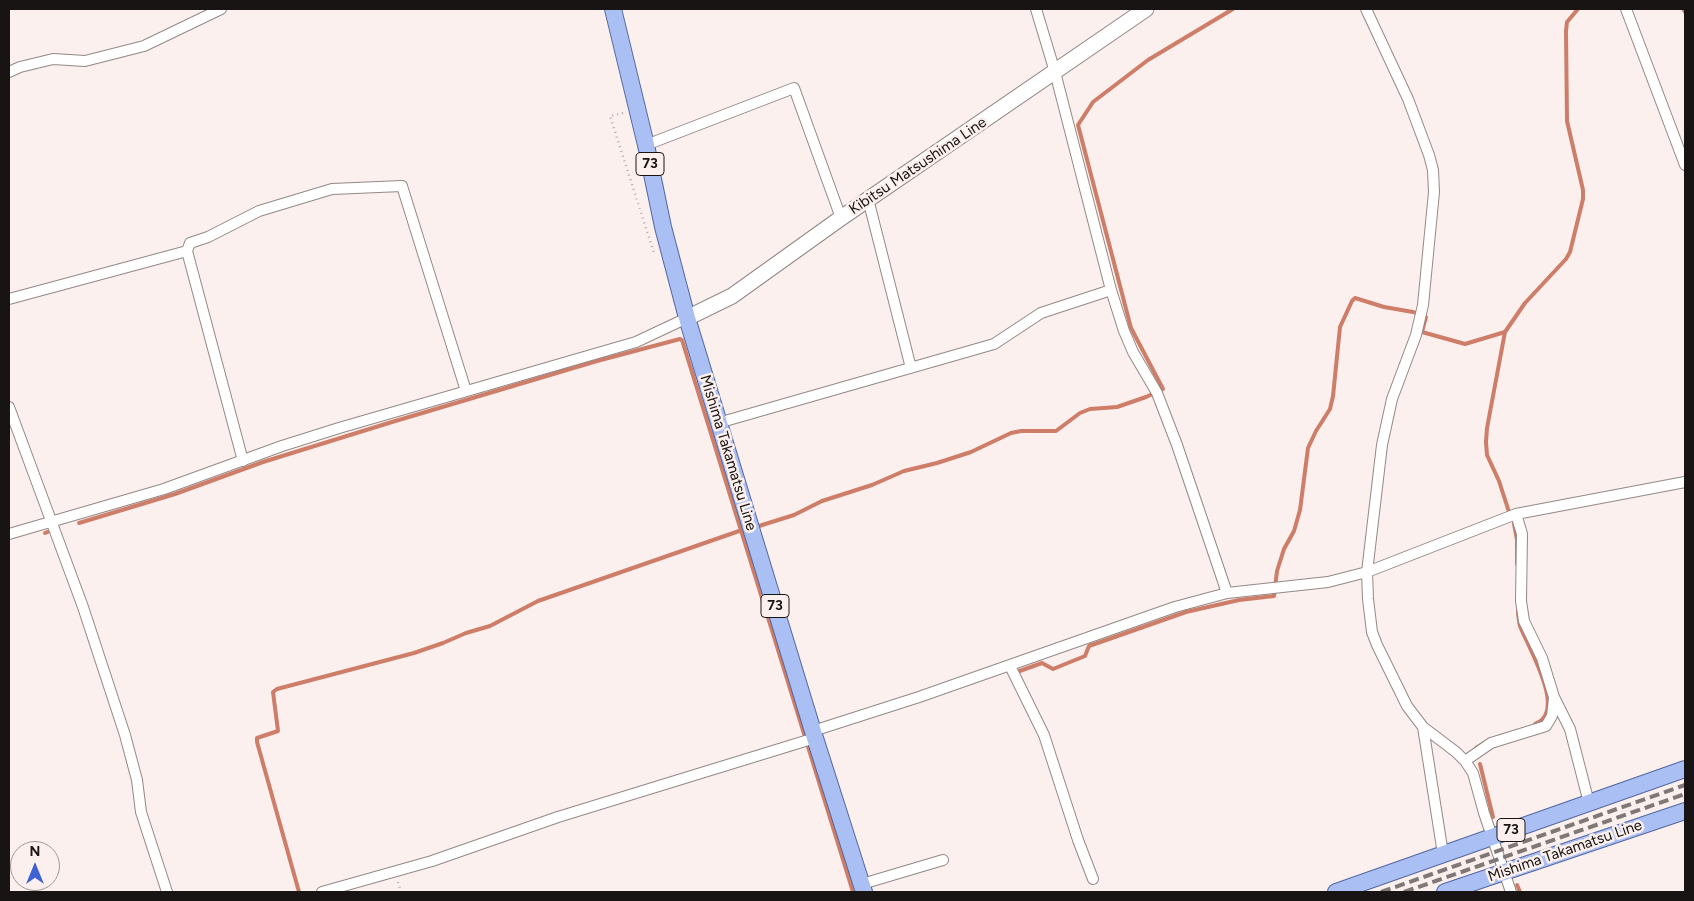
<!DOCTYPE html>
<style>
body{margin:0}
#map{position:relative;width:1694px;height:901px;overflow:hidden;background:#fbf0ed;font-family:Figtree,sans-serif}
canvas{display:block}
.frame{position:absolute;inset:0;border:10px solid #181413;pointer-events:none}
.north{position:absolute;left:10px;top:841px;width:50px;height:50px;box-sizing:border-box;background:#fbf0ed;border:1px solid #a09896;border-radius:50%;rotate:0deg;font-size:14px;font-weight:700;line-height:20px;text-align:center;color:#181413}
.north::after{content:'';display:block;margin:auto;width:18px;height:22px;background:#3f63d5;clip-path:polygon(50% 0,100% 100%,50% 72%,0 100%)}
</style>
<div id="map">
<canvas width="1694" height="901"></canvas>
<div class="frame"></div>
<div class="north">N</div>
</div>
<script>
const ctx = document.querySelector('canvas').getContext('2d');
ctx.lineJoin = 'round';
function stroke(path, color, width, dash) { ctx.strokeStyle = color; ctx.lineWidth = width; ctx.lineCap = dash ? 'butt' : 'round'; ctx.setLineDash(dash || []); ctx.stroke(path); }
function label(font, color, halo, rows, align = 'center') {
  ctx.font = font + ' Figtree,sans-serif'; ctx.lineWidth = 5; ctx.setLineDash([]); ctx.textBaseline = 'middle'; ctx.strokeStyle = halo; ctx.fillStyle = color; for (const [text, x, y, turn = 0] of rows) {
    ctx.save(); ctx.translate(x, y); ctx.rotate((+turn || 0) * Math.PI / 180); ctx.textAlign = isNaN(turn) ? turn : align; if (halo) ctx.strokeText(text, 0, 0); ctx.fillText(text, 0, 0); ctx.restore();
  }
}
stroke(new Path2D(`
 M1683,9L1685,12
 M1510,515L1499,481L1487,455L1486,442L1487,428L1505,332L1525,303L1566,259L1570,252L1583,199V190L1567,121L1566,31L1567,22L1578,9
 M79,523L175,494L263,462L392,422L597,361L680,339L682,340L853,892
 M1514,524L1517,540V564
 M759,526L794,515L822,501L872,485L904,471L937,463L971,452L1011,433L1021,431H1056L1080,413L1090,409L1117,407L1146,397L1163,389L1131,328L1078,125L1093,102L1148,60L1233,9
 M45,533L50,531
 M1518,611C1518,616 1519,621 1520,626C1528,647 1568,713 1535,724
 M1014,673L1042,663L1053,669L1085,656L1089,646L1186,612L1239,600L1274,596L1277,571L1284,549L1294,531L1300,510L1308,448L1316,431L1330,409L1333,396L1340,327L1352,301L1355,298L1384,307L1413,312L1426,317L1422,332L1465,344L1505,332
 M1476,748L1486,742
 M1480,764L1493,817
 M1517,885L1520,892
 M299,892L257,742V738L278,731L273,692L277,689L414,653L443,643L466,633L490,626L538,601L742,530`), '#ce7d69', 4);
const street = new Path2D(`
 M1036,9L1055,72L1111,290L1124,331L1133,352L1157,393L1177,445L1227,593
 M1366,9L1408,99L1429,155L1433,170L1434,192L1423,305L1416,335L1392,399L1382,445L1367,572L1368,599L1372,632L1377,645L1407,706L1423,727L1443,854
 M1626,9L1685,165
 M9,72L20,67L53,59L85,61L144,46L221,9
 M646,145L794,88L841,218
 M868,199L911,368
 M9,299L187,251
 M9,407L83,607L125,735L137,780L141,812L167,892
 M718,423L994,344L1041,313L1111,290
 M243,461L187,251L190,243L208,237L259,211L332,189L402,186L466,391
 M1516,514L1522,534L1521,601L1524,621L1542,658L1554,697L1570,729L1589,803
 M9,534L164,489L282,446L339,428L636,342L687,318
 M1010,666L1044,735L1078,840L1093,879
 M1423,727L1456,752L1465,761L1473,773L1484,813L1511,892
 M813,731L919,697L1175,607L1227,593L1328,582L1367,572L1516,514L1685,482
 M1465,761L1491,743L1546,726L1552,716L1554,698
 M862,884L943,860
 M322,892L432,861L558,817L815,738`);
const secondary = new Path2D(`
 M687,318L732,296L841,218L1146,9`);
const primary = new Path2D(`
 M613,9L646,145L663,227L687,318L815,738L864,892
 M1336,892L1685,769
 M1445,892L1685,811`);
stroke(street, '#938986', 12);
stroke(secondary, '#938986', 17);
stroke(primary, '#52679f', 18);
stroke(new Path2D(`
 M623,113L610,116L654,253
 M398,882L401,892`), '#b5acaa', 2.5, [1, 4]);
stroke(street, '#fff', 10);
stroke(secondary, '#fff', 15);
stroke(primary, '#aabff3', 16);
stroke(new Path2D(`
 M1381,892L1685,785
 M1404,892L1685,794`), '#7f7876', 4, [10, 5]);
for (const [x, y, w] of [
 [650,164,28],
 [775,606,28],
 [1511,830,28]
]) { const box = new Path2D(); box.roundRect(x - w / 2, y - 11.5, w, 23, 4); ctx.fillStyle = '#fbf0ed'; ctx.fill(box); stroke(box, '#181413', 1); }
label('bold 14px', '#181413', null, [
 ["73",650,164],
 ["73",775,606],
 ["73",1511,830]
]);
label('15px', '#181413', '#fbf0ed', [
 ["Kibitsu Matsushima Line",918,166,-34],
 ["Mishima Takamatsu Line",728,453,73],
 ["Mishima Takamatsu Line",1565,851,-19]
]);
</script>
